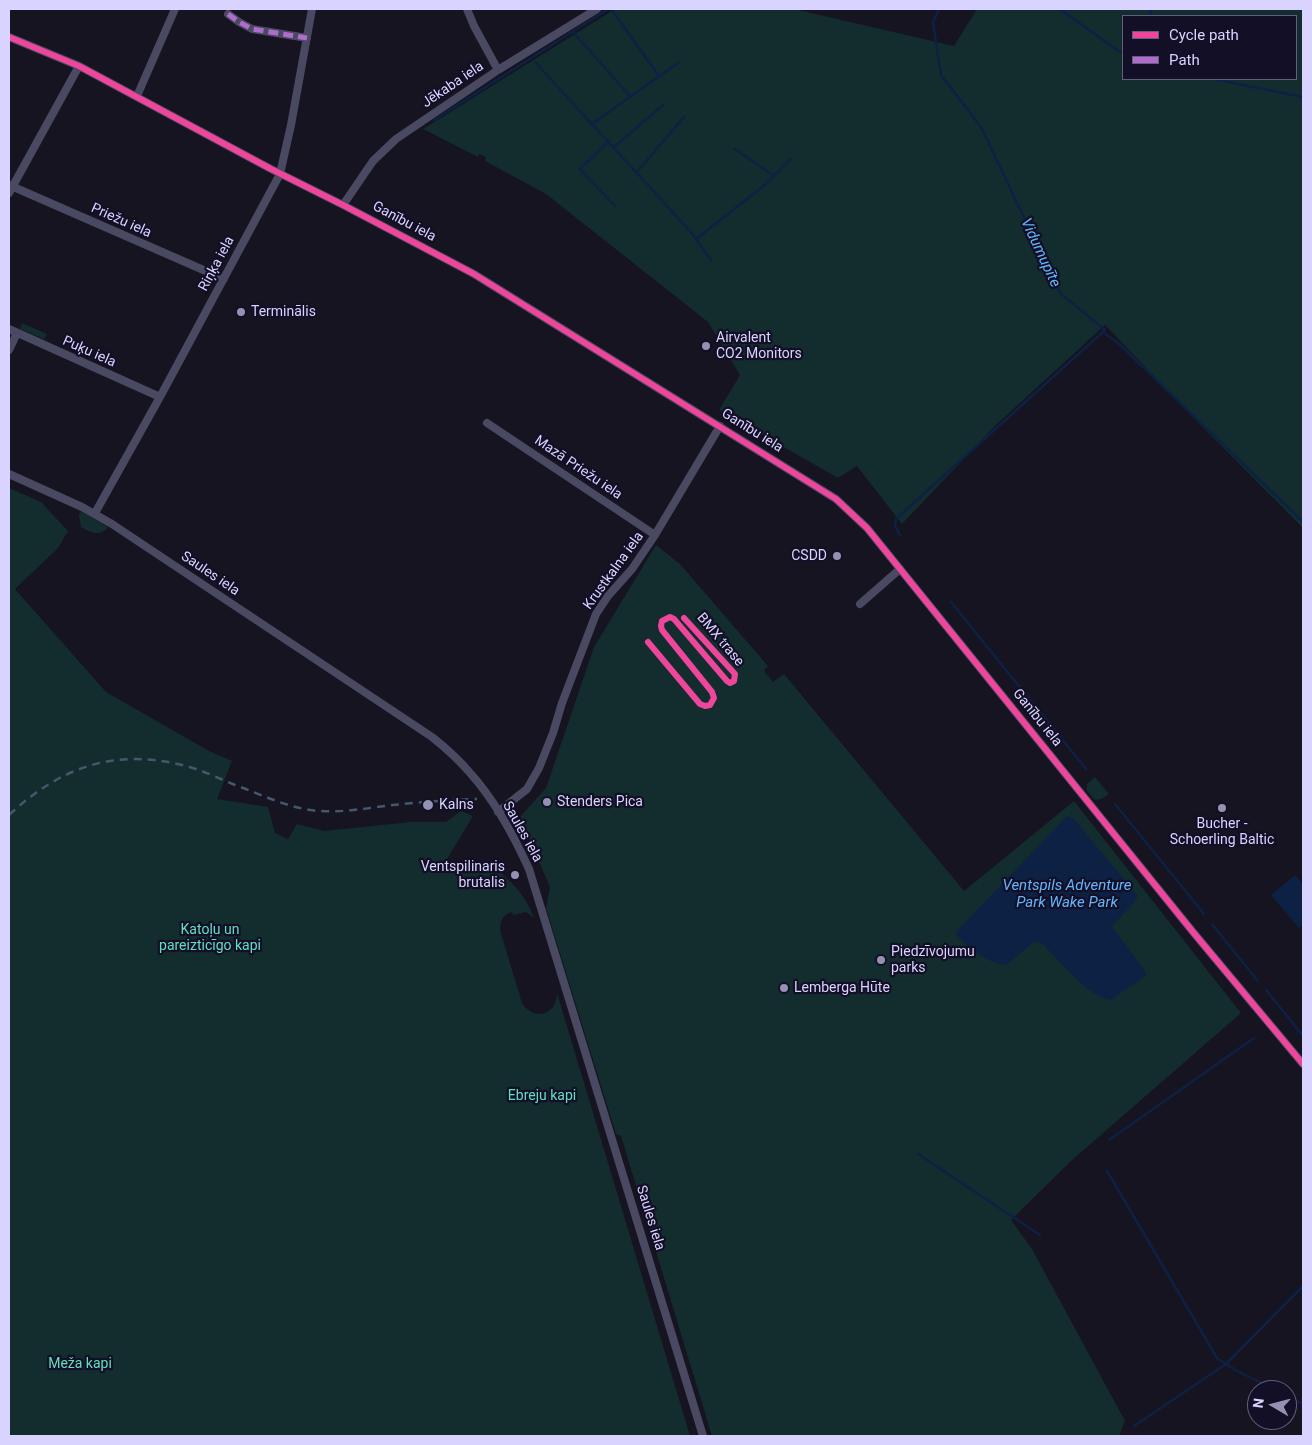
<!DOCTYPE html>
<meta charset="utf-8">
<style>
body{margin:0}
#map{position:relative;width:1312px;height:1445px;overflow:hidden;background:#161421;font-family:Roboto,sans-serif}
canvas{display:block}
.frame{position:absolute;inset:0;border:10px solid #d9d4ff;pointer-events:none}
.legend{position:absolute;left:1122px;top:15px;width:175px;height:65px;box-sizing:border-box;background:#130f26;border:1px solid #625e7d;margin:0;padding:6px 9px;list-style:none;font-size:15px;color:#d9d4ff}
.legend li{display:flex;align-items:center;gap:10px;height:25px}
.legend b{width:25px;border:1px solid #625e7d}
.north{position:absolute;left:1247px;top:1380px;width:50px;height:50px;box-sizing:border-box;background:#130f26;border:1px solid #625e7d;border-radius:50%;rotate:278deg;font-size:14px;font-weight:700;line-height:20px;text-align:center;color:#d9d4ff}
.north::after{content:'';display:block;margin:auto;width:18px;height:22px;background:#9591b1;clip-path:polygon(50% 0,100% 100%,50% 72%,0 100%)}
</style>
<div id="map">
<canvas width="1312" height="1445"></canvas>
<div class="frame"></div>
<ul class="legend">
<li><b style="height:6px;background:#ed469a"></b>Cycle path</li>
<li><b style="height:6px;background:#b06ccc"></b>Path</li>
</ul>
<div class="north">N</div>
</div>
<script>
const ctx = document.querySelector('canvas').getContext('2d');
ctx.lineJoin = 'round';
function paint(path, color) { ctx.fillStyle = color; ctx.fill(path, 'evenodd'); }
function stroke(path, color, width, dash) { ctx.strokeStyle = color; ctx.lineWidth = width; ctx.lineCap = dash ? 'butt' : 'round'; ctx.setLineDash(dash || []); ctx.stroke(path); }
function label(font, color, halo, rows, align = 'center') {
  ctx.font = font + ' Roboto,sans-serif'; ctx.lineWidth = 4.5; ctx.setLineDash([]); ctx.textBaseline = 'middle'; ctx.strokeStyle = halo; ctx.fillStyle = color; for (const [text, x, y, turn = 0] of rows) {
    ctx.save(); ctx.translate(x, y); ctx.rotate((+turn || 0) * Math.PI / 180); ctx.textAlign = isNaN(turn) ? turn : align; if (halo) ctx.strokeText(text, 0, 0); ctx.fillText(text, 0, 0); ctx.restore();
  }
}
paint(new Path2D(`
 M615,9H794L954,46L977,9H1303V528L1184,408L1105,325L996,425L902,524L857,466L838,478L719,410L740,375L708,322L546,194L485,161L486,157L479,154L478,157L423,129ZM1123,16H1296V79H1123Z
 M22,323L47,334L44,339L20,329Z
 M9,488L41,502L68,531L58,548L15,589L106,692L209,751L232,761L217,799L268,807L275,833L288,839L297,824L324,831L411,822H446L461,811L473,816L447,859L454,871L501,873C515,885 528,900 534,918L526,912L513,915L512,912C503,915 500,920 500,930L522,1003C534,1022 557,1015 557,993L690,1436H9Z
 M81,511L108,527C100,538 90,532 81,527L79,515Z
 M656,545L680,564L768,666L764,671L773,682L784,674L964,891L1074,801L1241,1013L1071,1161L1011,1220L1032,1249L1125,1421L1119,1436H712L621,1136L616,1134L546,908L550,887L520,817L546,788L594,647Z
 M1095,777L1109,794L1101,799L1095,800L1087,791V784Z`), '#132c2d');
paint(new Path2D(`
 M1067,816L1073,818L1137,895V899L1112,926L1145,971L1146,975L1111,1000C1088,997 1059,960 1042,943L1034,942L1006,965C987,963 968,948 956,934L958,930Z
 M1295,875L1303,884V925L1299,928L1271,895Z`), '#0d2144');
stroke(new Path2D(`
 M611,9L659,76
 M1060,9L1117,50L1123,52
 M1149,16L1152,9
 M573,32L630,96
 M535,62L690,231L711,260
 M1213,79L1303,97
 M434,120L608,9
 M592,124L678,63
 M609,141L580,169L615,206
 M614,147L663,105
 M735,149L774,176
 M637,172L684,117
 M696,239L766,184L791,159
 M1103,332L1118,343L1167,390L1303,522
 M900,535L895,526L896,519L1105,330L1060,293L981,127L941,75L933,23L939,9
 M951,602L1086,769
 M1115,804L1204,914
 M1212,924L1258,981
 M1266,990L1303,1036
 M1109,1140L1254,1038
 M918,1154L1040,1235
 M1107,1171L1217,1358L1237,1371L1276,1390
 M1287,1396L1303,1404
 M1134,1426L1226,1364L1303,1286`), '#0d2144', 2.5);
stroke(new Path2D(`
 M467,9L474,26L498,70
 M228,14L239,22L252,29L307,38
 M9,37L79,66L271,169L343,205L474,274L836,499L867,528L1193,932L1303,1064
 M137,96L175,9
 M9,185L224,279
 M9,193L79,66
 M343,205L373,161L396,139L498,70L597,9
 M9,329L160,397
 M9,350L17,333
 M487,423L655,535
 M9,474L82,507L112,524L432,737C446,748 460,761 471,774C496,802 514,836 529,869L703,1436
 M95,513L160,397L280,174L291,125L312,9
 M860,604L900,569
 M498,812L527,789L539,768L553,733L562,703L596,614L608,596L632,569L655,535L720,426`), '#4a4962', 8);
stroke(new Path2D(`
 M9,815C60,768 112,748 182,765C200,769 218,778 235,785C260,794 284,806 310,810C338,814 367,808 393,805C421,802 449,800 477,799`), '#43596b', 2.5, [8, 6]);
stroke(new Path2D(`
 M228,14L239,22L252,29L307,38`), '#b06ccc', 5, [10, 5]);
stroke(new Path2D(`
 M9,37L79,66L271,169L343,205L474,274L836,499L867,528L1193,932L1303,1064
 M648,642L700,704L705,706L710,705L714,698L712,692L662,630L661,626L662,621L670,617L674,619L727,681L730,683L734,681L735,674L684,618`), '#ed469a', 6);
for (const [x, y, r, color] of [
 [241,312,5,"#9591b1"],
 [706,346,5,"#9591b1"],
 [837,556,5,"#9591b1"],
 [547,802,5,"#9591b1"],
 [428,805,6,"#9591b1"],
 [1222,808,5,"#9591b1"],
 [515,875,5,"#9591b1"],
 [881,960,5,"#9591b1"],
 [784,988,5,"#9591b1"]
]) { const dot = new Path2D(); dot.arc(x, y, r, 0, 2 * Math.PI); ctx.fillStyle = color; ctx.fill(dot); stroke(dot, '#130f26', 2); }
label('14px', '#d9d4ff', '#130f26', [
 ["Jēkaba iela",453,85,-34],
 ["Priežu iela",121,221,24],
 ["Ganību iela",404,222,28],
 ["Riņķa iela",217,264,-62],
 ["Puķu iela",89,352,24],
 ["Ganību iela",752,431,32],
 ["Mazā Priežu iela",578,468,34],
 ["Krustkalna iela",614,571,-54],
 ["Saules iela",210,574,34],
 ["BMX trase",720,640,50],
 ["Ganību iela",1037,718,51],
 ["Saules iela",522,832,61],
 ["Saules iela",650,1218,73]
]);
label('14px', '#d9d4ff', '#130f26', [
 ["Terminālis",251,312],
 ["Airvalent",716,338],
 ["CO2 Monitors",716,354],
 ["CSDD",827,556,"right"],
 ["Stenders Pica",557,802],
 ["Kalns",439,805],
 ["Bucher -",1222,824,"center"],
 ["Schoerling Baltic",1222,840,"center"],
 ["Ventspilinaris",505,867,"right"],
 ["brutalis",505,883,"right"],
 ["Piedzīvojumu",891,952],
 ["parks",891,968],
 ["Lemberga Hūte",794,988]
], 'left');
label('14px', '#5fe0c0', '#130f26', [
 ["Katoļu un",210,930],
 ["pareizticīgo kapi",210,946],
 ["Ebreju kapi",542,1096],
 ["Meža kapi",80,1364]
]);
label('italic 15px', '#62b6ff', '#130f26', [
 ["Vidumupīte",1040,253,65],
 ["Ventspils Adventure",1067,886],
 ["Park Wake Park",1067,903]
]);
</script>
